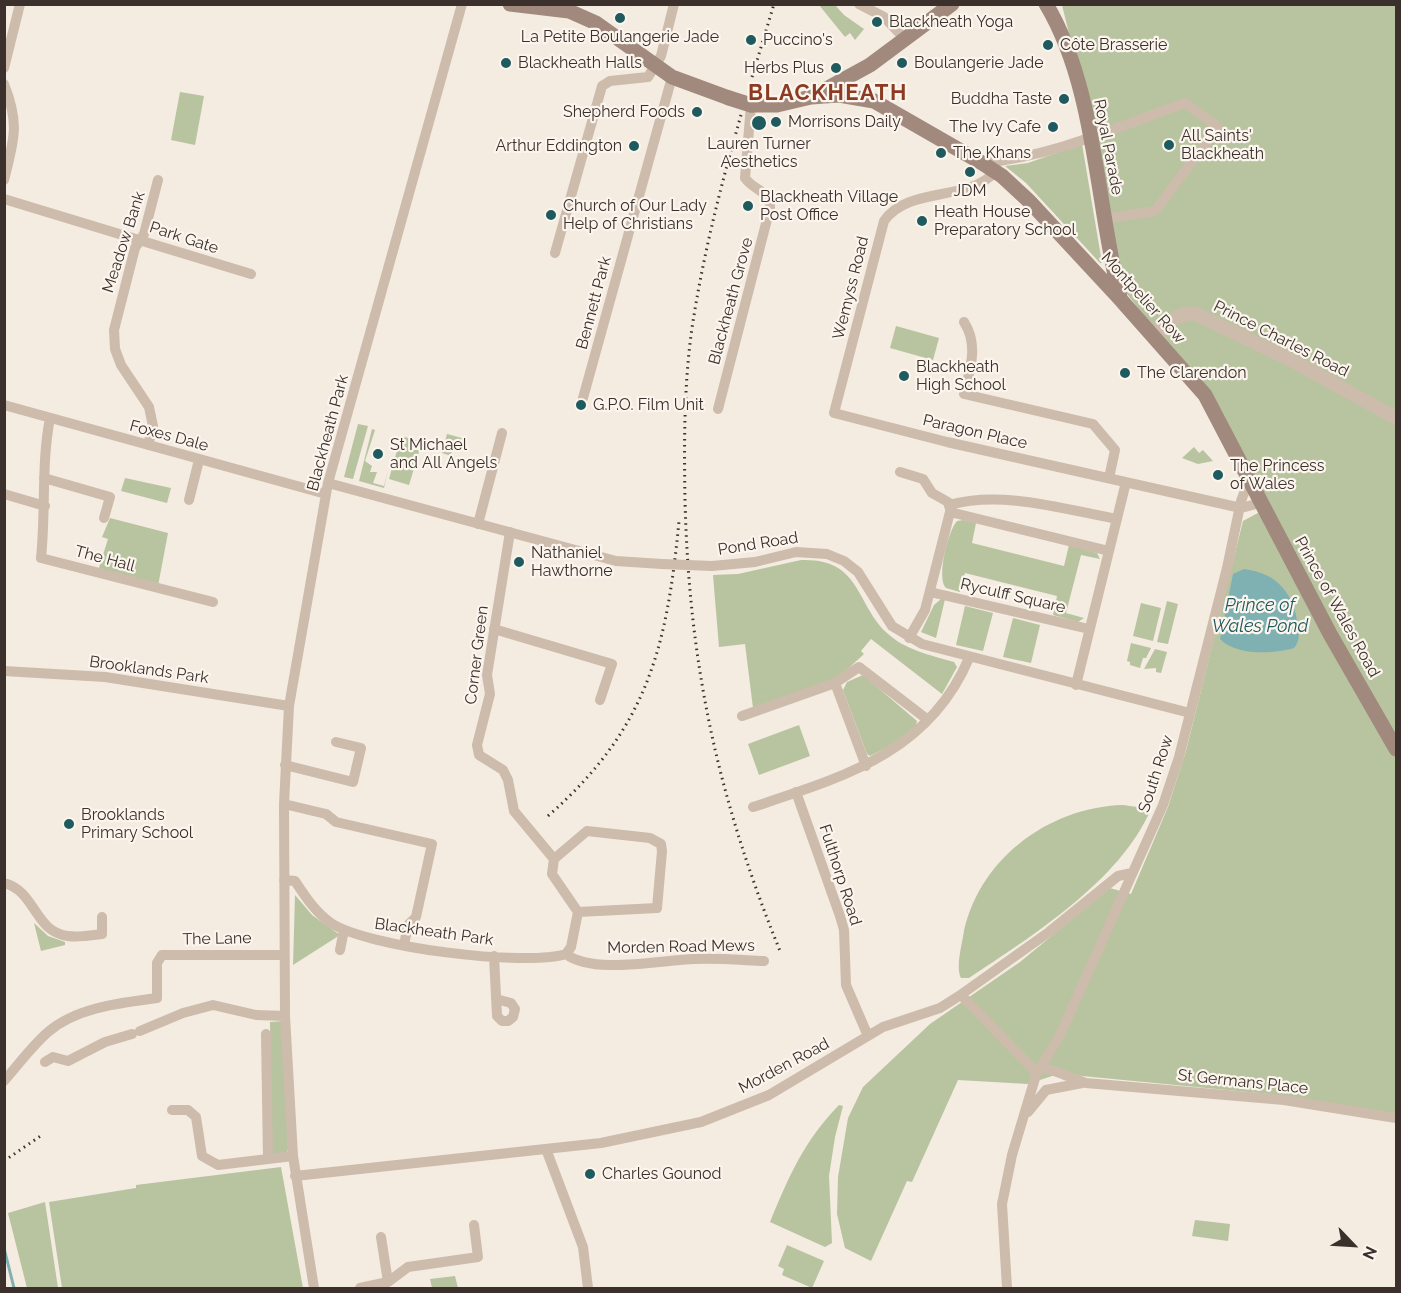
<!DOCTYPE html>
<meta charset="utf-8">
<style>
body{margin:0}
#map{position:relative;width:1401px;height:1293px;overflow:hidden;background:#f4ebe1;font-family:Raleway,sans-serif}
canvas{display:block}
.frame{position:absolute;inset:0;border:6px solid #3b302b;pointer-events:none}
.north{position:absolute;left:1323px;top:1215px;width:60px;height:60px;-webkit-text-stroke:4px #fbf5ee;paint-order:stroke;rotate:115deg;font-size:16px;font-weight:700;line-height:24px;text-align:center;color:#3b302b}
.north::after{content:'';display:block;margin:auto;width:21px;height:27px;background:#3b302b;clip-path:polygon(50% 0,100% 100%,50% 72%,0 100%)}
</style>
<div id="map">
<canvas width="1401" height="1293"></canvas>
<div class="frame"></div>
<div class="north">N</div>
</div>
<script>
const ctx = document.querySelector('canvas').getContext('2d');
ctx.lineJoin = 'round';
function paint(path, color) { ctx.fillStyle = color; ctx.fill(path, 'evenodd'); }
function stroke(path, color, width, dash) { ctx.strokeStyle = color; ctx.lineWidth = width; ctx.lineCap = dash ? 'butt' : 'round'; ctx.setLineDash(dash || []); ctx.stroke(path); }
function label(font, color, halo, rows, align = 'center') {
  ctx.font = font + ' Raleway,sans-serif'; ctx.lineWidth = 4.5; ctx.setLineDash([]); ctx.textBaseline = 'middle'; ctx.strokeStyle = halo; ctx.fillStyle = color; for (const [text, x, y, turn = 0] of rows) {
    ctx.save(); ctx.translate(x, y); ctx.rotate((+turn || 0) * Math.PI / 180); ctx.textAlign = isNaN(turn) ? turn : align; if (halo) ctx.strokeText(text, 0, 0); ctx.fillText(text, 0, 0); ctx.restore();
  }
}
paint(new Path2D(`
 M819,5H835L844,15L864,29L855,40L850,33L845,37Z
 M1062,5H1396V1114L1269,1094L1082,1076L1064,1072L1028,1084L958,1080L912,1182L907,1181L871,1261L845,1248L837,1214L838,1177L848,1118L863,1087L930,1024L1020,962L1110,888L1131,894L1168,807L1186,751L1243,521L1269,507L1228,424L1124,290L1096,143Z
 M180,92L204,96L195,145L171,140Z
 M1082,144L1102,263H1100L1026,183L1005,166L1028,163Z
 M896,326L939,338L933,360L890,348Z
 M358,424L368,426L353,479L344,477Z
 M372,429L375,430L365,461L372,466L370,472H377L373,483L384,486L388,471L384,488L359,481Z
 M447,434L462,438L458,451L452,449L451,456L442,453Z
 M401,436L422,442L409,485L389,479Z
 M1194,447L1199,453L1203,450L1213,461L1198,464L1182,458Z
 M125,478L171,488L167,503L121,491Z
 M110,518L168,533L158,586L98,571L108,539L102,537Z
 M963,520L976,523L972,543L1064,566L1069,545L1097,553L1100,559L1081,555L1066,613L1084,618L1078,622L1053,615L1057,596L965,573L960,592L946,588C936,578 948,531 957,521Z
 M801,560C861,558 855,603 887,633C905,650 930,655 954,662L957,667L942,694L871,639L861,651L864,654L839,677L753,708L745,644L719,647L713,575L738,574Z
 M941,599H945L936,638L921,632L934,605Z
 M1167,601L1178,604L1168,644L1157,642Z
 M1141,603L1161,608L1153,641L1133,636Z
 M965,606L993,613L983,651L956,645Z
 M1013,618L1040,625L1031,663L1003,657Z
 M1131,643L1151,648L1146,658H1143L1140,668L1130,665V662L1127,661Z
 M1155,649L1167,652L1161,673L1156,672V668L1144,669Z
 M863,675L917,721L916,725L896,743L870,756L867,754L843,690L847,682Z
 M799,725L810,756L759,775L748,744Z
 M1123,805L1151,809C1120,881 1032,936 969,978H961C956,968 961,948 963,937C976,862 1047,807 1123,805Z
 M295,895L312,915L340,935L293,965Z
 M34,923L48,936L65,942V945L41,951Z
 M283,1021L288,1149L287,1153L272,1155L270,1022Z
 M839,1105L843,1106L835,1137L829,1176L832,1243L825,1247L770,1222C789,1176 804,1141 839,1105Z
 M281,1167L303,1288H62L49,1202L136,1188V1185Z
 M45,1202L58,1288H27L8,1213Z
 M1195,1220L1230,1224L1228,1241L1192,1236Z
 M787,1245L824,1261L812,1288L782,1275L784,1269L778,1266Z
 M455,1276L458,1288H432L430,1279Z`), '#b8c4a0');
paint(new Path2D(`
 M1244,569C1277,573 1294,593 1298,626C1299,635 1300,641 1294,648C1274,654 1236,656 1220,639L1233,574Z`), '#7fb0b2');
stroke(new Path2D(`
 M4,1248L14,1288`), '#7fb0b2', 3);
stroke(new Path2D(`
 M859,4L884,17L904,38
 M4,68L20,4
 M4,84C20,124 14,140 4,180
 M982,163C1052,157 1120,126 1185,103L1218,127L1155,211L1103,219
 M995,172C968,202 908,186 884,221L834,413L947,442L1241,508L1260,503
 M4,199L251,274
 M555,253L602,86L610,81L648,77L661,56L674,4
 M964,322C979,345 970,370 964,394L1093,424L1115,450L1109,478
 M583,398L672,77
 M4,405L326,494
 M718,409L770,208C770,190 754,191 745,178L751,105
 M50,418C41,464 46,511 41,558L213,602
 M148,445L153,426L149,407L121,365L115,349L114,330L135,248L144,234L158,180
 M900,472L923,479L932,493L948,502L950,509
 M44,478L110,497L104,518
 M328,483L616,561L662,564
 M4,494L45,506
 M189,500L199,460
 M949,505C1002,490 1063,509 1117,519
 M478,524L502,433
 M510,532L487,675L490,694L477,745L479,755L503,770L508,780L514,811L554,859
 M712,566L755,562L796,552L827,554L844,561L858,572L892,626L922,644L1190,713
 M930,592L1089,629
 M494,629L612,664L600,700
 M909,638L925,610L950,512L1109,551
 M4,671L105,677L289,706
 M1076,685L1126,482
 M742,716L835,683
 M285,765L353,782L361,748L336,742
 M866,766L835,683L859,667L928,720
 M796,792L840,916L844,930L846,985L868,1036
 M284,804L326,814L336,822L432,844L416,917L408,925L404,945
 M753,807C843,777 929,753 969,658
 M284,880L295,881C305,896 315,912 331,923C367,947 524,967 566,954
 M4,883C36,891 34,932 68,936C79,938 91,935 102,934V917
 M340,950L344,930
 M566,954L571,947L578,912L552,874L554,859L587,831L650,838L661,844L662,851L657,908L578,912
 M566,954C593,975 661,960 694,959C717,958 741,960 764,961
 M494,956L497,1016L502,1021H508L513,1017L515,1009L511,1003L496,999
 M961,995L1037,1073
 M140,1031L183,1013L213,1005L256,1015L285,1016
 M266,1034L268,1159
 M45,1062L53,1057L68,1061L105,1042L132,1034
 M1040,1069C1049,1066 1074,1080 1086,1083L1284,1100L1396,1118
 M4,1081C18,1065 32,1046 48,1032C77,1007 121,1003 157,998V963L162,955H283
 M172,1110H188L196,1117L202,1156L218,1165L293,1156
 M1028,1112L1046,1090L1082,1083
 M546,1149L583,1247L588,1288
 M295,1176L601,1143L701,1122L769,1095L883,1027L940,1008L959,996L1049,932L1118,876L1132,873
 M381,1237L388,1282
 M314,1288L293,1156L285,1016L284,804L289,706L328,483L462,4
 M360,1288L388,1282L408,1267L478,1257L474,1225
 M1007,1288L1002,1204L1012,1155L1036,1075L1060,1035L1163,805L1179,757L1227,568L1241,501L1249,480`), '#cdbbac', 10);
stroke(new Path2D(`
 M1153,336C1165,326 1179,310 1196,314L1293,361L1396,418`), '#cdbbac', 14);
stroke(new Path2D(`
 M510,4L569,11L596,23L672,77L729,98
 M1046,4C1096,87 1096,204 1120,297
 M817,94L870,65L952,4
 M751,105H777L811,97L839,95L874,101L982,163L1002,176L1030,202L1121,300L1205,395L1330,634L1396,749`), '#a18a7d', 15);
stroke(new Path2D(`
 M752,77L774,4
 M741,115C721,185 703,255 692,328C684,384 684,443 685,500C689,665 718,798 780,951
 M548,816C648,728 667,647 679,521
 M4,1161L42,1135`), '#3b302b', 3, [1.5, 4.5]);
stroke(new Path2D(`
 M662,564L712,566`), '#cdbbac', 10);
stroke(new Path2D(`
 M729,98L751,105`), '#a18a7d', 15);
for (const [x, y, r, color] of [
 [620,18,6,"#1f5a5e"],
 [877,22,6,"#1f5a5e"],
 [751,40,6,"#1f5a5e"],
 [1048,45,6,"#1f5a5e"],
 [506,63,6,"#1f5a5e"],
 [902,63,6,"#1f5a5e"],
 [836,68,6,"#1f5a5e"],
 [1064,99,6,"#1f5a5e"],
 [697,112,6,"#1f5a5e"],
 [776,122,6,"#1f5a5e"],
 [759,123,8,"#1f5a5e"],
 [1053,127,6,"#1f5a5e"],
 [1169,145,6,"#1f5a5e"],
 [634,146,6,"#1f5a5e"],
 [941,153,6,"#1f5a5e"],
 [970,172,6,"#1f5a5e"],
 [748,206,6,"#1f5a5e"],
 [551,215,6,"#1f5a5e"],
 [922,221,6,"#1f5a5e"],
 [1125,373,6,"#1f5a5e"],
 [904,376,6,"#1f5a5e"],
 [581,405,6,"#1f5a5e"],
 [378,454,6,"#1f5a5e"],
 [1218,475,6,"#1f5a5e"],
 [519,562,6,"#1f5a5e"],
 [69,824,6,"#1f5a5e"],
 [590,1174,6,"#1f5a5e"]
]) { const dot = new Path2D(); dot.arc(x, y, r, 0, 2 * Math.PI); ctx.fillStyle = color; ctx.fill(dot); stroke(dot, '#fbf5ee', 2); }
label('16px', '#3b302b', '#fbf5ee', [
 ["Blackheath Yoga",889,22],
 ["La Petite Boulangerie Jade",620,37,"center"],
 ["Puccino's",763,40],
 ["Côte Brasserie",1060,45],
 ["Blackheath Halls",518,63],
 ["Boulangerie Jade",914,63],
 ["Herbs Plus",824,68,"right"],
 ["Buddha Taste",1052,99,"right"],
 ["Shepherd Foods",685,112,"right"],
 ["Morrisons Daily",788,122],
 ["The Ivy Cafe",1041,127,"right"],
 ["All Saints'",1181,136],
 ["Blackheath",1181,154],
 ["Lauren Turner",759,144,"center"],
 ["Aesthetics",759,162,"center"],
 ["Arthur Eddington",622,146,"right"],
 ["The Khans",953,153],
 ["JDM",970,191,"center"],
 ["Blackheath Village",760,197],
 ["Post Office",760,215],
 ["Church of Our Lady",563,206],
 ["Help of Christians",563,224],
 ["Heath House",934,212],
 ["Preparatory School",934,230],
 ["Blackheath",916,367],
 ["High School",916,385],
 ["The Clarendon",1137,373],
 ["G.P.O. Film Unit",593,405],
 ["St Michael",390,445],
 ["and All Angels",390,463],
 ["The Princess",1230,466],
 ["of Wales",1230,484],
 ["Nathaniel",531,553],
 ["Hawthorne",531,571],
 ["Brooklands",81,815],
 ["Primary School",81,833],
 ["Charles Gounod",602,1174]
], 'left');
label('16px', '#3b302b', '#fbf5ee', [
 ["Royal Parade",1108,147,79],
 ["Park Gate",184,238,18],
 ["Meadow Bank",124,242,-72],
 ["Wemyss Road",851,288,-76],
 ["Montpelier Row",1143,298,48],
 ["Blackheath Grove",731,301,-75],
 ["Bennett Park",594,303,-75],
 ["Prince Charles Road",1281,339,27],
 ["Paragon Place",975,432,13],
 ["Blackheath Park",328,433,-75],
 ["Foxes Dale",169,436,15],
 ["Pond Road",758,544,-9],
 ["The Hall",105,559,15],
 ["Ryculff Square",1013,596,13],
 ["Prince of Wales Road",1337,607,61],
 ["Corner Green",477,655,-83],
 ["Brooklands Park",149,670,8],
 ["South Row",1156,774,-72],
 ["Fulthorp Road",840,875,72],
 ["Blackheath Park",434,932,8],
 ["The Lane",217,939,-1],
 ["Morden Road Mews",681,947,-1],
 ["Morden Road",784,1066,-28],
 ["St Germans Place",1243,1082,6]
]);
label('italic 18px', '#1f5a5e', '#fbf5ee', [
 ["Prince of",1260,606],
 ["Wales Pond",1260,627]
]);
ctx.letterSpacing = '1.5px';
label('bold 22px', '#8c3b22', '#fbf5ee', [
 ["BLACKHEATH",828,93]
]);
ctx.letterSpacing = '0px';
</script>
